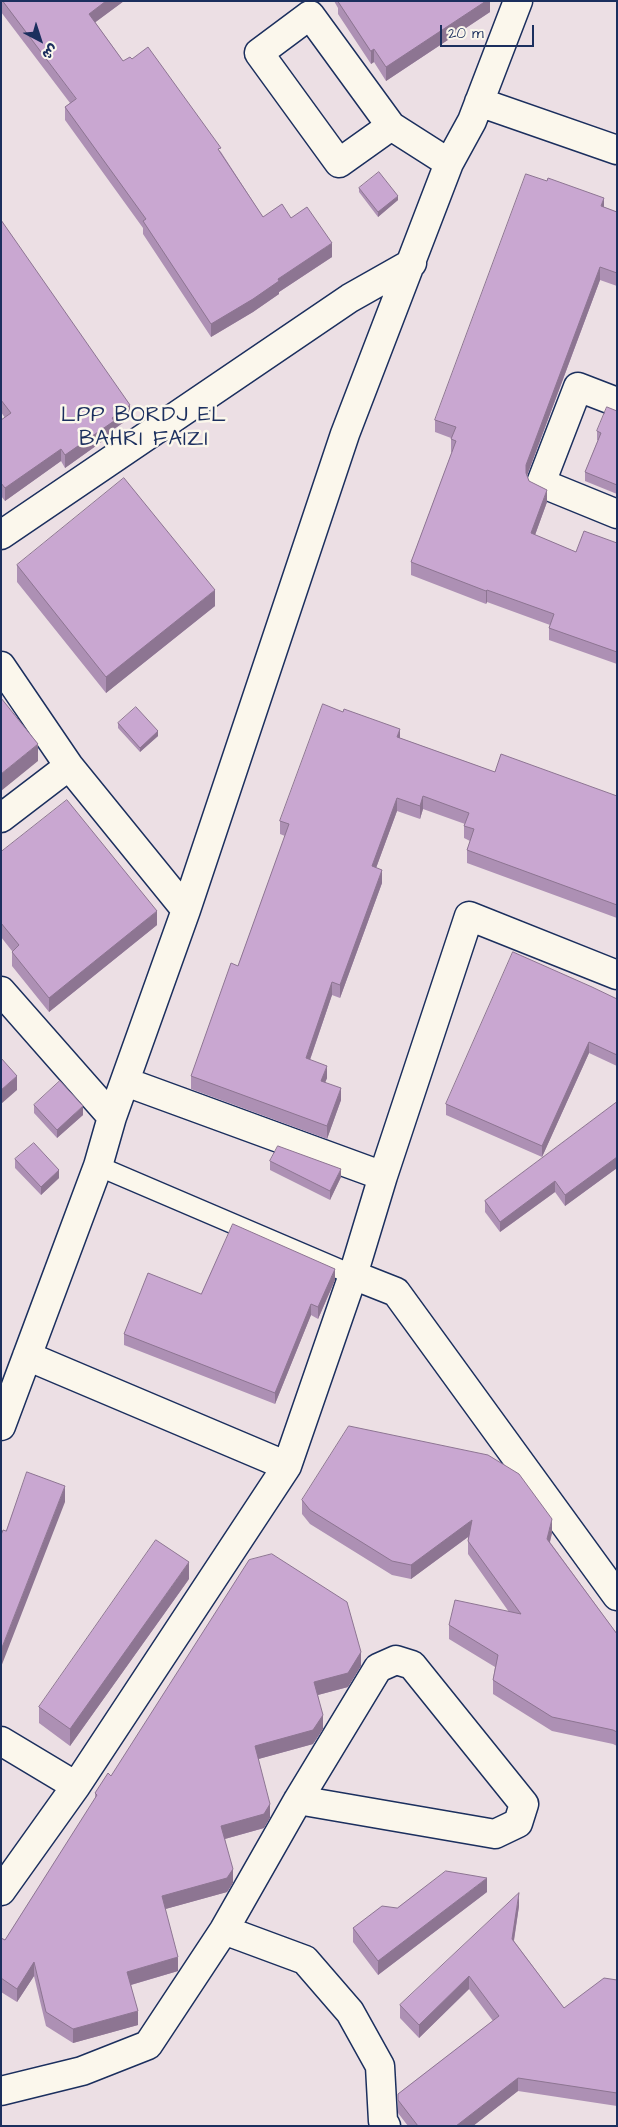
<!DOCTYPE html>
<meta charset="utf-8">
<style>
body{margin:0}
#map{position:relative;width:618px;height:2127px;overflow:hidden;background:#ecdfe4;font-family:"Architects Daughter","Playpen Sans Arabic",sans-serif}
canvas{display:block}
.frame{position:absolute;inset:0;border:2px solid #1b2f5e;pointer-events:none}
.north{position:absolute;left:15px;top:15px;width:50px;height:50px;-webkit-text-stroke:4px #fbf7ec;paint-order:stroke;rotate:140deg;font-size:14px;font-weight:700;line-height:20px;text-align:center;color:#1b2f5e}
.north::after{content:'';display:block;margin:auto;width:18px;height:22px;background:#1b2f5e;clip-path:polygon(50% 0,100% 100%,50% 72%,0 100%)}
.scale{position:absolute;left:440px;top:25px;width:94px;height:22px;box-sizing:border-box;border:2px solid #1b2f5e;border-top:0;padding-left:6px;font-size:15px;line-height:18px;white-space:nowrap;color:#1b2f5e;-webkit-text-stroke:4px #fbf7ec;paint-order:stroke}
</style>
<div id="map">
<canvas width="618" height="2127"></canvas>
<div class="frame"></div>
<div class="north">ش</div>
<div class="scale">20 m</div>
</div>
<script>
const ctx = document.querySelector('canvas').getContext('2d');
ctx.lineJoin = 'round';
function stroke(path, color, width, dash) { ctx.strokeStyle = color; ctx.lineWidth = width; ctx.lineCap = dash ? 'butt' : 'round'; ctx.setLineDash(dash || []); ctx.stroke(path); }
function paint(path, color) { ctx.fillStyle = color; ctx.fill(path, 'evenodd'); }
function label(font, color, halo, rows, align = 'center') {
  ctx.font = font + ' "Architects Daughter",sans-serif'; ctx.lineWidth = 5; ctx.setLineDash([]); ctx.textBaseline = 'middle'; ctx.strokeStyle = halo; ctx.fillStyle = color; for (const [text, x, y, turn = 0] of rows) {
    ctx.save(); ctx.translate(x, y); ctx.rotate((+turn || 0) * Math.PI / 180); ctx.textAlign = isNaN(turn) ? turn : align; if (halo) ctx.strokeText(text, 0, 0); ctx.fillText(text, 0, 0); ctx.restore();
  }
}
const lane = new Path2D(`
 M98,1166L353,1275`);
const street = new Path2D(`
 M479,102L617,150
 M391,126L339,163L259,53L310,15L391,126L449,163
 M617,402L578,387L541,483L617,514
 M1,535L350,298L412,263
 M1,666L69,766L186,910
 M1,818L69,766
 M1,991L112,1117
 M126,1082L383,1176
 M353,1275L396,1292L617,1596
 M27,1356L287,1466
 M1,1426L98,1166L112,1117L186,910L345,434L449,163L472,121L518,1
 M1,1741L76,1786
 M1,1891L76,1786L287,1466L353,1275L383,1176L469,916L617,975
 M224,1930L305,1960L350,2012L380,2066L383,2121L386,2126
 M1,2091L82,2071L148,2045L224,1930L298,1800L378,1668L396,1660L412,1665L524,1804L518,1823L495,1834L298,1800`);
stroke(lane, '#1b2f5e', 22);
stroke(street, '#1b2f5e', 31);
stroke(lane, '#fbf7ec', 19);
stroke(street, '#fbf7ec', 28);
paint(new Path2D(`
 M1,1H124L95,22L123,61L221,152L263,217L291,218L332,257L279,292V294L253,312L211,337L143,234V228L65,120V107L70,103L1,12Z
 M334,1H490V12L386,81L374,62L371,64L338,14V8Z
 M359,188L398,200L378,217L359,192Z
 M604,207L617,212V286L600,280L527,476L529,481L547,502L535,535L576,552L617,543V664L549,640V628L550,625L487,602L486,604L411,575V562L452,452H451V438L435,432V420Z
 M1,220L130,418L114,429V433L65,468L61,461L5,501L1,496V420L5,418L1,412Z
 M617,411V494L585,481V472L598,440H597V431Z
 M17,565L215,606L106,693L17,582Z
 M118,723L158,736L140,752L118,728Z
 M400,738L495,772L617,796V918L467,863V850L470,841L464,838V826L465,824L423,809L420,819L397,811L376,868L382,883L340,998L332,995L310,1060L327,1078L325,1082L341,1100L327,1139L191,1089V1076L238,966L285,836L280,834V821Z
 M1,852L157,925L49,1012L12,966V951L1,937Z
 M617,999V1066L589,1053L542,1157L446,1115V1104Z
 M617,1102V1168L565,1206L555,1192L500,1232L485,1212V1201Z
 M34,1105L83,1115L57,1138L34,1113Z
 M15,1159L59,1178L41,1195L15,1168Z
 M270,1161L341,1177L330,1200L270,1170Z
 M335,1280L318,1319L311,1315L275,1404L124,1345V1334L201,1294Z
 M302,1500L552,1533L550,1542L617,1634V1746L613,1744L552,1731L493,1694V1680L495,1667L449,1639V1625L509,1612L468,1554V1537L411,1579L392,1575L310,1524L302,1514Z
 M189,1579L70,1746L39,1723V1707Z
 M361,1666L348,1687L318,1695L323,1729L313,1744L258,1759L270,1818L264,1828L225,1839L233,1883L227,1892L165,1909L178,1971L131,1985L138,2025L73,2043L46,2026L34,1976L17,2002L1,1992V1938L5,1940L95,1799V1793L111,1776Z
 M487,1892L378,1975L353,1942V1928L397,1908Z
 M519,1906L514,1941L564,2008L617,1980V2106L518,2091L473,2126H408L398,2113V2094L493,2021L469,1989L419,2038L400,2018V2005Z`), '#ad90b4');
paint(new Path2D(`
 M106,1H124L89,27V14Z
 M486,1H490V12L386,81V67Z
 M374,49V62L371,64V51Z
 M398,196V200L378,217V212Z
 M604,198V211L601,206Z
 M332,243V257L279,292V294L253,312L211,337V324Z
 M600,267V280L526,478V486V465Z
 M130,405V418L114,429V433L65,468V455L112,418Z
 M61,449V461L5,501V488Z
 M547,490V502L531,546V533Z
 M215,590V606L106,693V677Z
 M487,590V602L486,604V591Z
 M400,729V741L397,737Z
 M158,731V736L140,752V748Z
 M38,744V761L1,791V774Z
 M423,796V809L420,819V806Z
 M397,798V811L372,879V866Z
 M382,870V883L340,998V985Z
 M157,911V925L49,1012V998Z
 M332,982V995L306,1071V1058Z
 M589,1042V1053L542,1157V1146Z
 M327,1066V1078L321,1093V1081Z
 M17,1076V1090L1,1104V1090Z
 M341,1088V1100L327,1139V1126Z
 M83,1106V1115L57,1138V1130Z
 M617,1157V1168L565,1206V1195Z
 M341,1169V1177L330,1200V1191Z
 M59,1170V1178L41,1195V1187Z
 M555,1181V1192L500,1232V1222Z
 M335,1269V1280L318,1319V1307Z
 M311,1304V1315L275,1404V1393Z
 M65,1486V1502L1,1667V1650Z
 M552,1519V1533L547,1553V1539Z
 M472,1520V1534L411,1579V1565Z
 M189,1562V1579L70,1746V1729Z
 M361,1652V1666L348,1687L314,1696V1682Z
 M323,1715V1729L313,1744L255,1760V1746Z
 M270,1804V1818L264,1828L221,1840V1826Z
 M233,1869V1883L227,1892L162,1910V1896Z
 M487,1878V1892L378,1975V1961Z
 M519,1893V1906L512,1952V1939Z
 M178,1957V1971L127,1986V1972Z
 M34,1962V1976L17,2002V1989Z
 M469,1976V1989L419,2038V2025Z
 M138,2011V2025L73,2043V2029Z
 M518,2078V2091L473,2126H456Z`), '#8d7592');
const building = new Path2D(`
 M3,1H106L89,14L123,61L130,57L132,59L148,47L221,148L218,149L263,217L282,204L291,218L307,207L332,243L278,279L279,281L253,299L211,324L143,221L146,219L65,107L76,99Z
 M338,1H486L386,67L374,49L371,51Z
 M379,172L398,196L378,212L359,188Z
 M526,174L547,181L548,178L604,198L601,206L617,212V273L600,267L526,465V473L529,481L547,490L531,533L576,552L584,531L617,543V652L549,628L554,614L487,590L486,591L411,562L456,441L451,439L456,427L435,420Z
 M1,220L130,405L112,418L114,421L65,455L61,449L5,488L1,483V420L11,413L1,400Z
 M607,407L617,411V485L585,472L601,433L597,431Z
 M124,478L215,590L106,677L17,565Z
 M1,698L38,744L1,774Z
 M323,704L343,712L344,709L400,729L397,737L495,772L501,754L617,796V905L467,850L474,829L464,826L469,813L423,796L420,806L397,798L372,866L382,870L340,985L332,982L306,1058L327,1066L321,1081L341,1088L327,1126L191,1076L231,963L238,966L289,824L280,821Z
 M136,707L158,731L140,748L118,723Z
 M67,800L157,911L49,998L12,952L19,945L1,923V852Z
 M513,952L592,987L617,999V1055L589,1042L542,1146L446,1104Z
 M1,1058L17,1076L1,1090Z
 M60,1081L83,1106L57,1130L34,1105Z
 M617,1102V1157L565,1195L555,1181L500,1222L485,1201Z
 M34,1143L59,1170L41,1187L15,1159Z
 M278,1146L341,1169L330,1191L270,1161Z
 M233,1224L335,1269L318,1307L311,1304L275,1393L124,1334L148,1273L201,1294Z
 M349,1426L488,1455L519,1474L552,1519L547,1539L617,1634V1732L613,1730L552,1717L493,1680L498,1655L449,1625L455,1600L521,1614L468,1541L472,1520L411,1565L392,1561L310,1510L302,1500Z
 M27,1472L65,1486L1,1650V1535L3,1530L6,1531Z
 M156,1540L189,1562L70,1729L39,1707Z
 M272,1554L347,1602L361,1652L348,1673L314,1682L323,1715L313,1730L255,1746L270,1804L264,1814L221,1826L233,1869L227,1878L162,1896L178,1957L127,1972L138,2011L73,2029L46,2012L34,1962L17,1989L1,1978V1938L5,1940L97,1795L95,1793L108,1773L111,1776L249,1560Z
 M446,1871L487,1878L378,1961L353,1928L382,1906L397,1908Z
 M519,1893L512,1939L564,2008L604,1978L617,1980V2093L518,2078L456,2126H418L398,2100V2094L499,2016L469,1976L419,2025L400,2005Z`);
paint(building, '#c9a7d1');
stroke(building, '#8d7592', 1);
ctx.letterSpacing = '1px';
label('21px', '#1b2f5e', '#fbf7ec', [
 ["LPP BORDJ EL",144,417],
 ["BAHRI FAIZI",144,441]
]);
ctx.letterSpacing = '0px';
</script>
